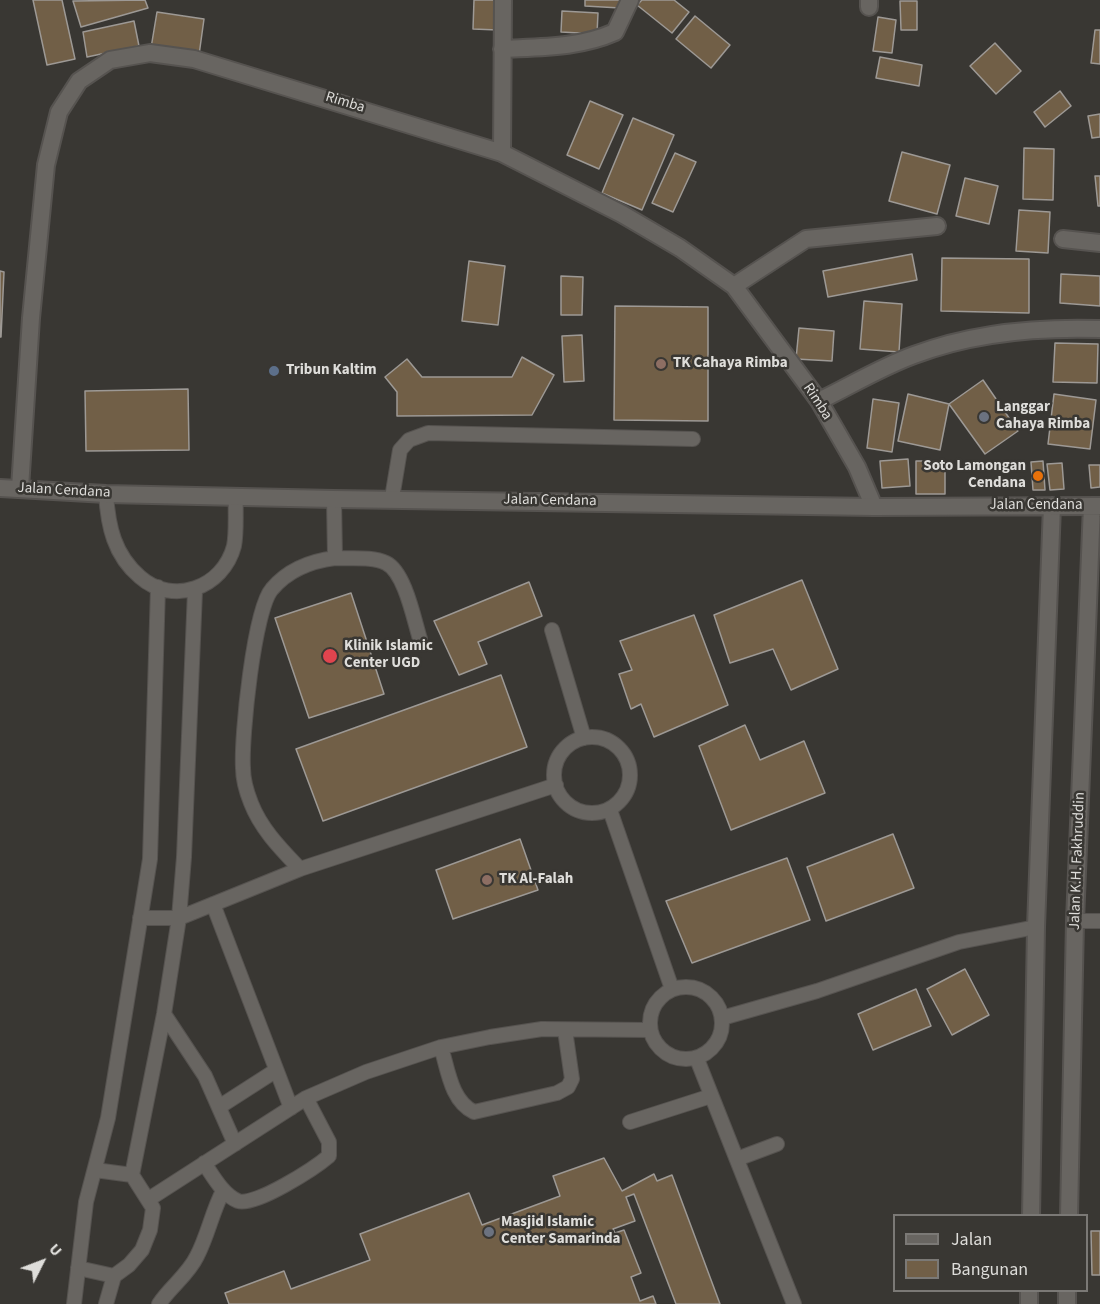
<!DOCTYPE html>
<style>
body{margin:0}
#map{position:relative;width:1100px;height:1304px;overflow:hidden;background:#393733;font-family:"Source Sans 3",sans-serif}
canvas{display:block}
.legend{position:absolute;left:893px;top:1214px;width:195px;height:78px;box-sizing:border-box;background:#393733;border:2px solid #7b7976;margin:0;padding:8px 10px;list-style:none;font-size:18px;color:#deddda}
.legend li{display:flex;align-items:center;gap:12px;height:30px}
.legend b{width:30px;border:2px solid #7b7976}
.north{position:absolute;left:12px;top:1232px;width:60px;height:60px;-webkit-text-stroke:4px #393733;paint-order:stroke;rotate:48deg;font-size:16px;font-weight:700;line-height:24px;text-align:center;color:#deddda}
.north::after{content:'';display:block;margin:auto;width:21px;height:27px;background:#deddda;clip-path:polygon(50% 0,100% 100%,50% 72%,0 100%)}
</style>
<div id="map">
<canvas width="1100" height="1304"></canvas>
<ul class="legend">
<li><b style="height:8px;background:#686561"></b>Jalan</li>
<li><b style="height:16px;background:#715f47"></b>Bangunan</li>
</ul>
<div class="north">U</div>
</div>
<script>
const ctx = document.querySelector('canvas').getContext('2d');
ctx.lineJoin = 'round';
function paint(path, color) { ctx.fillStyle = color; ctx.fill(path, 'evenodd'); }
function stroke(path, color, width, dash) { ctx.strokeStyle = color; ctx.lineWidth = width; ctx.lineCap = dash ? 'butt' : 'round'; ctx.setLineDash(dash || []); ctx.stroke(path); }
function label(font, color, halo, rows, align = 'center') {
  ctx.font = font + ' "Source Sans 3",sans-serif'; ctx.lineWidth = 5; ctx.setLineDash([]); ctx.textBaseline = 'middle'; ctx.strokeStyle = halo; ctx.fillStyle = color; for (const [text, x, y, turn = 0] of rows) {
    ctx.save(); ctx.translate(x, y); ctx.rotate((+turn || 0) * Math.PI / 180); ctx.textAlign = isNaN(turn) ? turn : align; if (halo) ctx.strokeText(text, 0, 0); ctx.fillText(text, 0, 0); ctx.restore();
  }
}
const building = new Path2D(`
 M33,0H62L75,59L47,65Z
 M145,0L148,8L81,27L73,1Z
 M474,0H498V30L473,29Z
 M585,0H620V8L585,6Z
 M642,0H674L689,12L672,33L637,5Z
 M900,1H917V30H901Z
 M562,11L598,13L597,34L561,32Z
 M157,12L204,19L199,55L151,48Z
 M695,16L730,45L711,68L676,39Z
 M878,17L896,20L892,53L873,51Z
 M134,21L139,46L87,57L83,32Z
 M1095,30H1100V64L1091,63Z
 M995,43L1021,71L996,94L970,66Z
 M880,57L922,65L919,86L876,78Z
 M1060,91L1071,106L1045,127L1034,112Z
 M590,101L623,115L599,169L567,155Z
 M1100,114V137L1092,138L1088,116Z
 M633,118L674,135L642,210L602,193Z
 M1024,148L1054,149L1053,200L1023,199Z
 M902,152L950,165L937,214L889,201Z
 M675,153L696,162L673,212L652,203Z
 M1095,176H1100V206H1098Z
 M965,178L998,186L989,224L956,216Z
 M1019,210L1050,212L1048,253L1016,251Z
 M912,254L917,280L828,297L823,271Z
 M942,258L1029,259V313L941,311Z
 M469,261L505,266L498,325L462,321Z
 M0,271L4,272L1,337H0Z
 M1061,274L1100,276V306L1060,303Z
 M561,276L583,277L582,315H561Z
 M864,301L902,304L899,352L860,349Z
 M615,306L708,307V421L614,420Z
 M799,328L834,331L832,361L796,359Z
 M582,335L584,381L564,382L562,336Z
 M1055,343L1098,344L1097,383L1053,382Z
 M522,357L554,375L532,415L397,416V392L385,377L407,359L422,377H512Z
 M983,380L1018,431L985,454L949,404Z
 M188,389L189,450L86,451L85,391Z
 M908,394L949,404L940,450L898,441Z
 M1054,394L1096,400L1090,449L1048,444Z
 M873,399L899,403L892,452L867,448Z
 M908,459L910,486L882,488L880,461Z
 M916,461H945V494H916Z
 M1043,461L1045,490H1033L1031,462Z
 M1062,463L1064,489L1050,490L1047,464Z
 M1089,465H1100V487L1091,488Z
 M802,580L838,669L791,690L773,649L730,663L714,615Z
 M529,582L542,616L478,642L487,664L459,675L434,621Z
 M351,593L384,694L309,718L275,618Z
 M694,615L728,705L654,737L641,704L631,709L619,674L632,670L620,641Z
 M501,675L527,747L323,821L296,749Z
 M745,725L760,760L804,741L825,793L731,830L699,746Z
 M893,834L914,888L826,921L807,867Z
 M520,839L538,890L453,919L436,870Z
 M787,858L810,920L692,963L666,901Z
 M965,969L989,1015L952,1035L927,989Z
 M916,989L931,1026L873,1050L858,1014Z
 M604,1158L622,1191L654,1174L657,1181L672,1175L720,1304H676L634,1194L626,1197L635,1221L613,1229L615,1233L624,1230L641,1273L631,1277L640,1301L653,1296L656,1304H229L225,1293L284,1271L291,1289L370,1260L360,1234L469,1193L482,1225L560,1196L553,1176Z
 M1091,1231H1100V1275H1092Z`);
paint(building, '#715f47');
stroke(building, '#9d9995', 1.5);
const service = new Path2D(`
 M106,494C108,526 114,555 140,577C173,606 223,588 234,546C237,531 235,511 236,496
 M392,498L400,450L409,440L428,433L693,439
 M335,558C351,559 372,556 386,563C405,572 414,620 420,639
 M552,630L584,738
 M554 775a38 38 0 1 1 76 0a38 38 0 1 1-76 0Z
 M610,810L672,989
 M300,869C281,849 261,829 251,803C247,793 243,778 243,768C241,738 254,609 272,589C288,570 311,561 335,558L334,499
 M213,904L291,1108
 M140,918H179L300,869L556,785
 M1075,921H1100
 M650 1023a36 36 0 1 1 72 0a36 36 0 1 1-72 0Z
 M164,1014L205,1076L235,1144
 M722,1018L817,991L959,942L1036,927
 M441,1047C448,1070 451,1101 474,1112L557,1093L568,1087L572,1079L565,1030
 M697,1059L794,1304
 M219,1107L275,1071
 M630,1122L711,1096
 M737,1159L777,1144
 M204,1163C213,1176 223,1195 238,1201C255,1207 315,1168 329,1156V1142L306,1098
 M95,1170L132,1175
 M149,1199L306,1098L366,1072L441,1047L490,1037L542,1029L649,1030
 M78,1268L114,1276
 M74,1304L86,1202L108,1118L150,859L158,587
 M106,1304L114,1276L129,1265L142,1250L150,1230L153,1208L132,1175L164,1014L179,918L184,857L195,591
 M159,1304C170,1287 188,1275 197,1256C208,1235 212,1212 223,1191`);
const minor = new Path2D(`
 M869,0V7
 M502,49C541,47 579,48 615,32L630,0
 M502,153L503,0
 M1063,239L1100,243
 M734,286L806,239L937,226
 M819,401C850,386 881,367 914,355C974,332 1037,327 1100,329
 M20,488L31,318L46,165L59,112L79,81L110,60L150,53L194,59L502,153L622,214L680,248L734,286L819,401L857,467L874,507`);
const tertiary = new Path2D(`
 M0,488L106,494L334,499L874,507L1100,506
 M1031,1216L1036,927L1052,506
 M1069,1216L1075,921L1092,506
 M1029,1304V1290
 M1067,1304V1290`);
stroke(service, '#565350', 16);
stroke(minor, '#565350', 20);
stroke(tertiary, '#565350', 20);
stroke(service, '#686561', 14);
stroke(minor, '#686561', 16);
stroke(tertiary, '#686561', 16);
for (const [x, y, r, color] of [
 [661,364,6,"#8d6e63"],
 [274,371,6,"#5c6f8a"],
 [984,417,6,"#6b7280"],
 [1038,476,6,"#e8710a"],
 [330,656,8,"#e0444e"],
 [487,880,6,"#8d6e63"],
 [489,1232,6,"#6b7280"]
]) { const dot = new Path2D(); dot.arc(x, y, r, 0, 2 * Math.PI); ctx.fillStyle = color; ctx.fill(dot); stroke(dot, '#393733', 2); }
label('15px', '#deddda', '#393733', [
 ["Rimba",345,103,17],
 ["Rimba",817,402,57],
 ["Jalan Cendana",64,491,3],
 ["Jalan Cendana",550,501,1],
 ["Jalan Cendana",1036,506],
 ["Jalan K.H. Fakhruddin",1078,861,-88]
]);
label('bold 15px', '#deddda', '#393733', [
 ["TK Cahaya Rimba",673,364],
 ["Tribun Kaltim",286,371],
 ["Langgar",996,408],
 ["Cahaya Rimba",996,425],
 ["Soto Lamongan",1026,467,"right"],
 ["Cendana",1026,484,"right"],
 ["Klinik Islamic",344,647],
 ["Center UGD",344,664],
 ["TK Al-Falah",499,880],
 ["Masjid Islamic",501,1223],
 ["Center Samarinda",501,1240]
], 'left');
</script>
